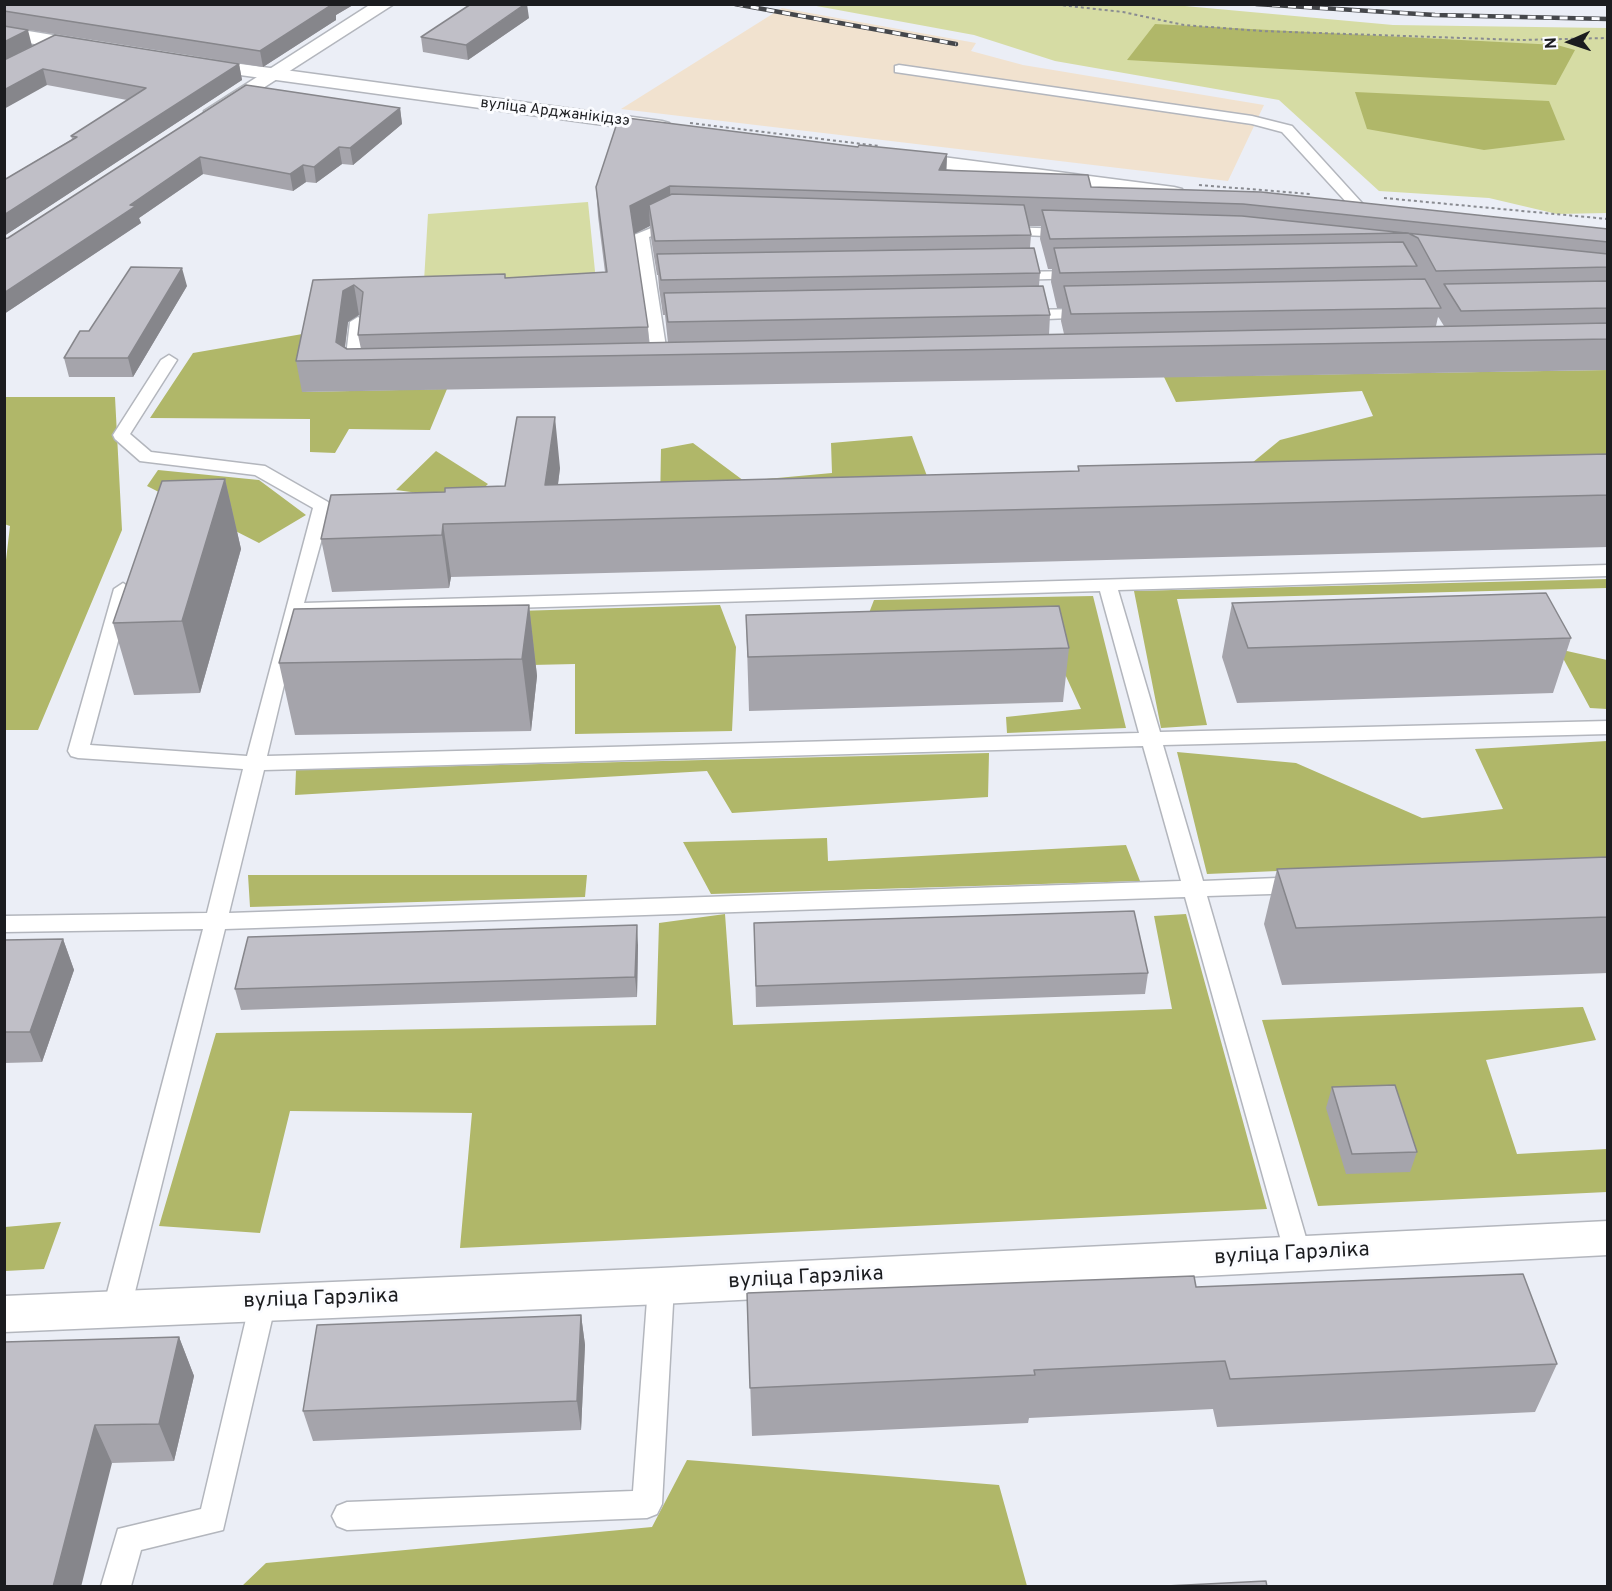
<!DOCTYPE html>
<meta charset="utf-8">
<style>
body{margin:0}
#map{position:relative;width:1612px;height:1591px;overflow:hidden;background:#ebeef6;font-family:Overpass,sans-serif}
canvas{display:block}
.frame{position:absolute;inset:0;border:6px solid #1b1c1f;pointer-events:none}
.north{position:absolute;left:1540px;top:12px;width:60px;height:60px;-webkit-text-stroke:4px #fbfcff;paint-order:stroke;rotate:267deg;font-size:16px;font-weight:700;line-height:24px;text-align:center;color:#1b1c1f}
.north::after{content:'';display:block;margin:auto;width:21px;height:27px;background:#1b1c1f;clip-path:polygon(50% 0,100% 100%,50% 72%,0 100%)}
</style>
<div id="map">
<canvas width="1612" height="1591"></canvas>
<div class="frame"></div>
<div class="north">N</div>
</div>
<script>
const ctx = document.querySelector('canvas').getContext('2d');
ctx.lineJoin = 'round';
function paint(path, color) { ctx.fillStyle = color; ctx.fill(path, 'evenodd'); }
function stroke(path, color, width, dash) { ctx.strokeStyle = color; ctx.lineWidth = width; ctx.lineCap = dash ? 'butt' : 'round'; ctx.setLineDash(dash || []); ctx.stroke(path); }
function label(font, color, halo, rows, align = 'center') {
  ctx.font = font + ' Overpass,sans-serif'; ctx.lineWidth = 6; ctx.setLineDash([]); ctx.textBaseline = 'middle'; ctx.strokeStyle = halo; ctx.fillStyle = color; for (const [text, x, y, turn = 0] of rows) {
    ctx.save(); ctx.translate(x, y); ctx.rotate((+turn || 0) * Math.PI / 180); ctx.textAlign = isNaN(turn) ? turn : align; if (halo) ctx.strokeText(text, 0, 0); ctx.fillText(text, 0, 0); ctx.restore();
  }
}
paint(new Path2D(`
 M782,8L976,43L971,51L1023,65L1264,105L1228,181L621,109Z`), '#f1e2cf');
paint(new Path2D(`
 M1163,4L1393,25L1607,28V213L1557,214L1489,198L1379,191L1279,100L1055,61L974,35L811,5Z
 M588,202L597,291L423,298L428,214Z`), '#d6dca4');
paint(new Path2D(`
 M1155,24L1557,45L1575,50L1556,85L1127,60Z
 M1355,92L1549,101L1565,140L1484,150L1367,129Z
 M314,332L302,392L447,389L430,430L349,429L335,453L310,452V419L150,418L193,353Z
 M1607,370V506L1241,472L1280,440L1373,416L1362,391L1176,402L1164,377Z
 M5,397H115L122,530L38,730H5L4,577L10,526L4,524Z
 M912,436L927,476L660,506L661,449L693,443L744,481L832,473L831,443Z
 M436,451L488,484L471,500L396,490Z
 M158,470L259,480L306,515L259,543L147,486Z
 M1608,579L1607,588L1177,599L1207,725L1161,728L1134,591Z
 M1093,596L1126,728L1007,733L1006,717L1081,709L1053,648L854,652L874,600Z
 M720,605L736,647L732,731L575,734V664L314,670L381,615Z
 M1558,649L1607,660V709L1590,708Z
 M1607,741V857L1207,874L1177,752L1296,763L1422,818L1503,809L1475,749Z
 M989,753L988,797L732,813L707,771L295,795L296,770Z
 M827,838L828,861L1126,845L1140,881L711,894L683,842Z
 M248,875H587L585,897L250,907Z
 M725,914L733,1025L1172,1009L1154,916L1186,914L1267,1209L460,1248L472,1113L290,1111L260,1233L159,1226L216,1033L656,1025L659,923Z
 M1583,1007L1596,1040L1486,1060L1517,1154L1607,1149V1192L1318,1206L1262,1020Z
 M61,1222L44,1269L5,1271V1227Z
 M687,1460L999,1485L1027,1586H242L266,1563L652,1527Z`), '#b0b769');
const service = new Path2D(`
 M899,65L1252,116L1292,126L1372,214L1370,217H1360L1282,132L1252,124L895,72V66Z
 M676,218L681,219V225L649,237L668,360L676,365L674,368L661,370L653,365L634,235Z
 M1004,227L1069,229L1076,233L1069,237L999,234L997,231Z
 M1080,271L1085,272L1087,275L1085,278L1012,280L1005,276L1012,272Z
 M1088,309L1096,314L1093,317L1023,320L1015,315L1023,310Z
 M358,317L366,322L360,370L363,373L361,376L352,378L344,373L350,322Z
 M169,355L177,360L130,434L151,452L265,466L328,502L331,506L304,603L1608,565V576L1118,590L1160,732L1608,721V734L1163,745L1203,881L1302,877L1310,880L1313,885L1310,890L1302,893L1207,896L1311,1255L1307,1263L1298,1266L1289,1263L1285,1255L1185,897L225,929L131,1308L127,1316L117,1320L107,1316L103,1308L203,929L4,932V916L207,913L243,769L78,758L71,756L68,751L114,589L123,583L132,589L90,745L247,756L313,508L255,475L140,461L115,439L113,435L161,360ZM1100,591L1139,733L267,756L301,614ZM1143,746L1181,881L229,913L264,770Z
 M661,1275L670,1278L674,1286L662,1504L657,1514L647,1518L347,1530L337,1526L332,1516L337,1506L347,1502L633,1491L648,1286L652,1278Z
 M263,1290L273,1294L276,1302L223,1530L141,1550L131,1586H101L118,1529L201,1509L250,1302L253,1294Z`);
const minor = new Path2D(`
 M371,4H394L221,115H207L204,111Z
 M1608,1221V1255L661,1304L4,1332V1296L661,1268Z`);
const secondary = new Path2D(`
 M4,27L89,41L99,47L89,53L4,39Z
 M196,58L662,121L669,123L672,127L669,131L662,133L189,68L186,64Z
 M904,152L1174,187L1182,189L1185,194L1182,199L1174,201L897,162L893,158L897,154Z`);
stroke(service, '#b3b6bd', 3);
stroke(minor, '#b3b6bd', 3);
stroke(secondary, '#b3b6bd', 3);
stroke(new Path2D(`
 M1051,4L1123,12L1184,25L1261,31L1521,40L1608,38
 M690,123L879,146
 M1199,185L1311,194
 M1384,198L1608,219`), '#898b91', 2, [3, 3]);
paint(service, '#fff');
paint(minor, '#fff');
paint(secondary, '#fff');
const rail = new Path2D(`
 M735,4L956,44
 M1256,4L1435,15L1608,19`);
stroke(rail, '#45474b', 4.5);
stroke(rail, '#fbfcff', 3, [8]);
paint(new Path2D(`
 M4,4L353,5L336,15V20L263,67L4,26Z
 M529,18L468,60L423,52L421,37Z
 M4,60L239,64L242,80L4,236V180L72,139L71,136L127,100L47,85Z
 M246,85L400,108L402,124L353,165L342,164L316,183L306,182L293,191L203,174L139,218L141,223L4,314V239L8,238Z
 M858,147L947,154L946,171L1091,187L1608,229V370L302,392L296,361L313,280L505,278L605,272L598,216L596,187ZM650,226L651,238L657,275H658L659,288L663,315H665L668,343H649L648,327L634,234ZM1029,226H1041L1040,239L1048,269H1052L1051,282L1057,308H1062L1061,321L1064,334L1049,335L1050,315L1039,286L1040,273L1030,248L1031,235ZM359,315L360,316L358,335L361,349H347L345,348L348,322ZM1438,317L1439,318L1444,326H1436Z
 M187,286L133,377H69L64,358L89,331Z
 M1608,454V547L451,577L449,588L332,592L321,539L445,492L505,486L560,468L558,485L1078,471V466Z
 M225,479L241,549L200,693L134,695L113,623Z
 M1232,603L1571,638L1553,693L1237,703L1222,657Z
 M529,605L537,676L531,731L295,735L279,663Z
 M746,615L1069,648L1063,702L749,711Z
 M1608,857V973L1282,985L1264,924L1277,869Z
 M754,923L1148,973L1145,994L756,1007Z
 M63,939L74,970L42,1062L4,1063V940Z
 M638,945L637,997L241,1010L235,989Z
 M1332,1087L1417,1152L1410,1172L1346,1174L1326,1108Z
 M1196,1287L1557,1364L1535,1412L1217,1427L1213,1409L1029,1418L1028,1423L752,1436L747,1293Z
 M581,1315L585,1345L581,1430L313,1441L303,1411Z
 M179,1337L194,1376L174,1461L112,1463L4,1342Z`), '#a5a4ab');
paint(new Path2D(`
 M328,4L353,5L336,15V20L263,67L260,51Z
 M525,4H527L529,18L468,60L466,45Z
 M28,30L32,46L4,60V42Z
 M239,64L242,80L4,236V215Z
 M43,69L47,85L4,109V90Z
 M400,108L402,124L353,165L350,148Z
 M339,147L342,164L316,183L314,167Z
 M947,154L946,182L939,170Z
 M200,157L203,174L139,218L141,223L4,314V293L130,205Z
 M303,165L306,182L293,191L290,174Z
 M670,186L671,215L649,205L650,226L632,235L630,206Z
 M182,268L187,286L133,377L128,358Z
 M354,285L359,315L348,322L343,361L336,342L343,291Z
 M555,417L560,468L553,521L545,485Z
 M225,479L241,549L200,693L182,621Z
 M443,524L451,577L449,588L442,535Z
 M529,605L537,676L531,731L522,659Z
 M637,925L638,945L637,997L635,977Z
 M63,939L74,970L42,1062L30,1032Z
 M581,1315L585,1345L581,1430L577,1401Z
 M179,1337L194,1376L174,1461L159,1424Z
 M95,1425L112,1463L81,1587H53Z`), '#86868b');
const building = new Path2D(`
 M4,4H333L260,51L4,11Z
 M471,4H525L466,45L421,37Z
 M4,26L28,30L4,42Z
 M55,35L239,64L4,215V180L77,137L71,136L146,88L43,69L4,90V60Z
 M246,85L400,108L350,148L339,147L314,167L303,165L290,174L200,157L130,205L136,206L4,293V239L8,238Z
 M619,117L858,147L859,145L947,154L939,170L1088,175L1091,187L1261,192L1608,229V242L1243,204L670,186L630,206L648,327L358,335L363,292L354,285L343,291L336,342L347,349L1608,323V339L296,361L313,280L505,274V278L607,272L596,187Z
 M672,194L1024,205L1031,235L655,241L649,205Z
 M1042,210L1242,216L1608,254V267L1436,271L1418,238L1408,233L1050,239Z
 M1403,242L1417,266L1060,273L1054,248Z
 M1034,248L1040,273L661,280L657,254Z
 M131,267L182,268L128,358H64L80,331H89Z
 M1425,279L1441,308L1071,314L1064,286Z
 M1608,281V308L1461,311L1444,284Z
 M1043,286L1050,315L668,322L664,293Z
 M517,417H555L545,485L1079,471L1078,466L1608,454V495L443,524L442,535L321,539L331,495L445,492V488L505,486Z
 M225,479L182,621L113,623L162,481Z
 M1546,593L1571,638L1248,648L1232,603Z
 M529,605L522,659L279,663L294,609Z
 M1059,606L1069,648L748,657L746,615Z
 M1608,857V917L1296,928L1277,869Z
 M1134,911L1148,973L756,986L754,923Z
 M637,925L635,977L235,989L248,937Z
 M63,939L30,1032H4V940Z
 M1395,1085L1417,1152L1352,1154L1332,1087Z
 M1523,1274L1557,1364L1230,1379L1225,1361L1034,1370L1035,1375L750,1388L747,1293L1194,1276L1196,1287Z
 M581,1315L577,1401L303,1411L317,1325Z
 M179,1337L159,1424L95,1425L53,1587H4V1342Z
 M1266,1581L1267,1587H1167L1166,1586Z`);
paint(building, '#c0bfc7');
stroke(building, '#86868b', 1.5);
label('15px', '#1b1c1f', '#fbfcff', [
 ["вуліца Арджанікідзэ",555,113,7]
]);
label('21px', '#1b1c1f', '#fbfcff', [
 ["вуліца Гарэліка",1292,1255,-3],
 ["вуліца Гарэліка",806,1279,-3],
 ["вуліца Гарэліка",321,1300,-2]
]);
</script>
